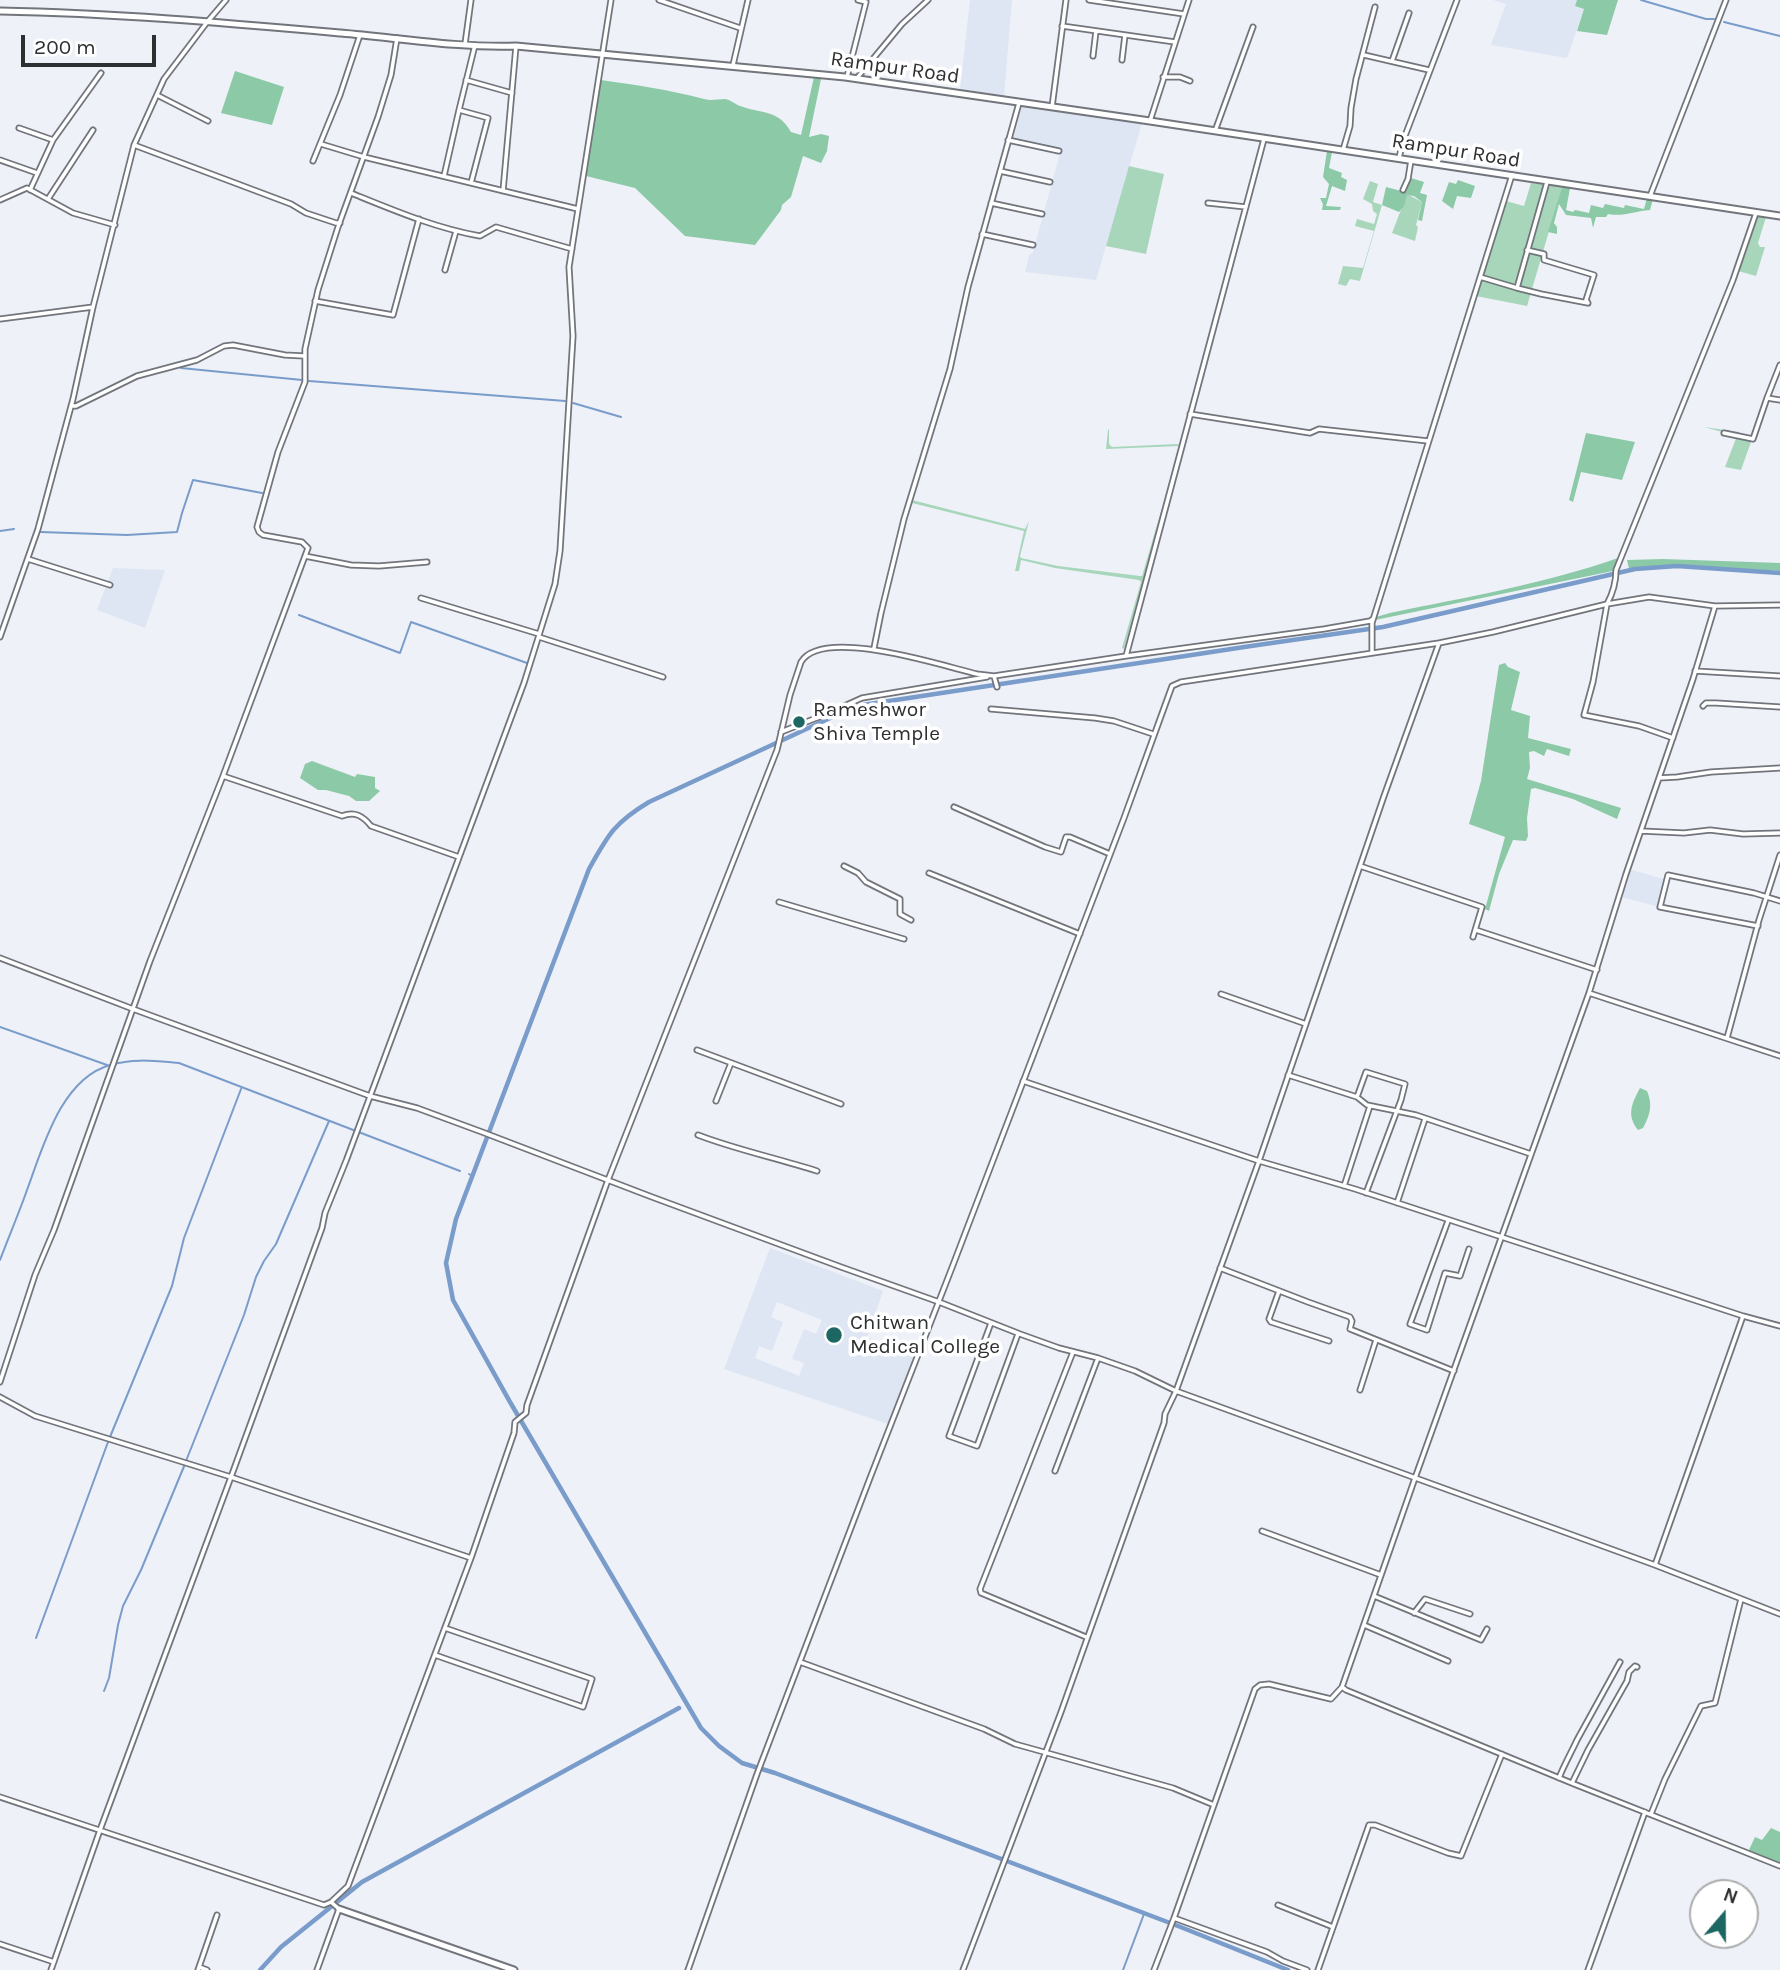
<!DOCTYPE html>
<style>
body{margin:0}
#map{position:relative;width:1780px;height:1970px;overflow:hidden;background:#eef1f8;font-family:Karla,sans-serif}
canvas{display:block}
.north{position:absolute;left:1689px;top:1879px;width:70px;height:70px;box-sizing:border-box;background:#fff;border:2px solid #abacad;border-radius:50%;rotate:20deg;font-size:19px;font-weight:700;line-height:28px;text-align:center;color:#2d2f31}
.north::after{content:'';display:block;margin:auto;width:24px;height:32px;background:#1c6761;clip-path:polygon(50% 0,100% 100%,50% 72%,0 100%)}
.scale{position:absolute;left:21px;top:35px;width:135px;height:32px;box-sizing:border-box;border:4px solid #2d2f31;border-top:0;padding-left:9px;font-size:21px;line-height:24px;white-space:nowrap;color:#2d2f31;-webkit-text-stroke:5px #fff;paint-order:stroke}
</style>
<div id="map">
<canvas width="1780" height="1970"></canvas>
<div class="north">N</div>
<div class="scale">200 m</div>
</div>
<script>
const ctx = document.querySelector('canvas').getContext('2d');
ctx.lineJoin = 'round';
function paint(path, color) { ctx.fillStyle = color; ctx.fill(path, 'evenodd'); }
function stroke(path, color, width, dash) { ctx.strokeStyle = color; ctx.lineWidth = width; ctx.lineCap = dash ? 'butt' : 'round'; ctx.setLineDash(dash || []); ctx.stroke(path); }
function label(font, color, halo, rows, align = 'center') {
  ctx.font = font + ' Karla,sans-serif'; ctx.lineWidth = 7; ctx.setLineDash([]); ctx.textBaseline = 'middle'; ctx.strokeStyle = halo; ctx.fillStyle = color; for (const [text, x, y, turn = 0] of rows) {
    ctx.save(); ctx.translate(x, y); ctx.rotate((+turn || 0) * Math.PI / 180); ctx.textAlign = isNaN(turn) ? turn : align; if (halo) ctx.strokeText(text, 0, 0); ctx.fillText(text, 0, 0); ctx.restore();
  }
}
paint(new Path2D(`
 M970,0H1012L1004,97L960,90Z
 M1493,0H1577L1575,6L1584,9L1567,58L1491,45L1506,4Z
 M1022,106L1142,123L1096,280L1025,272L1029,256L1033,252L1061,150L1013,139Z
 M113,568L165,570L145,628L97,610Z
 M1629,869L1667,880L1660,907L1621,897Z
 M770,1248L883,1291L867,1337L915,1356L888,1424L724,1369ZM777,1302L822,1320L816,1334L804,1329L792,1359L804,1363L799,1376L755,1358L759,1346L772,1351L783,1322L771,1317Z`), '#dee5f3');
paint(new Path2D(`
 M1129,166L1164,174L1146,254L1106,246Z
 M1370,181L1378,184L1373,202L1382,205L1360,281L1350,279L1346,286L1338,284L1343,266L1363,268L1374,231L1355,226L1357,219L1374,224L1377,214L1373,211L1372,204L1363,199Z
 M1531,183L1562,187L1527,306L1476,296L1506,201L1524,206Z
 M1407,194L1422,202L1416,225L1418,227L1415,241L1392,233Z
 M1757,215L1766,217L1758,243L1760,247H1765L1756,276L1738,271Z
 M1704,427L1739,432L1738,436L1751,442L1741,470L1725,467L1737,436Z
 M1109,429V444L1112,447L1177,444L1182,446L1124,649L1122,648L1141,582L1139,580L1055,568L1021,560L1019,571H1015L1024,531L912,503V500L1025,529L1029,521L1020,556L1021,558L1058,566L1140,576H1142L1165,498L1179,446L1106,449L1108,430Z`), '#a8d6bb');
paint(new Path2D(`
 M1577,0H1618L1607,35L1577,31L1584,9L1575,6Z
 M235,71L284,87L272,125L221,113Z
 M814,77L821,79L809,137L821,134L829,136L827,151L821,163L803,156L791,197L782,205L781,210L755,245L685,236L635,188L586,176L601,80C636,85 670,90 704,99C711,101 718,99 725,99C731,100 735,104 740,106C762,114 778,109 791,132L801,135Z
 M1327,151L1332,152L1329,168L1342,173L1341,177L1347,180L1345,191L1332,186L1326,206L1341,207L1340,210H1322L1323,204L1320,198H1326L1329,184L1323,177Z
 M1411,178L1424,182L1420,193L1427,195L1422,221L1418,220L1422,202L1414,196L1407,195L1404,206L1399,212L1382,205L1386,187L1405,192Z
 M1458,180L1475,186L1471,198L1457,196L1453,209L1442,201L1449,182L1456,184Z
 M1562,187L1570,188L1566,210L1573,212L1575,210L1589,213L1591,205L1603,208L1605,204L1624,208L1625,205L1644,209L1647,198L1653,199L1650,210C1635,211 1623,217 1608,214L1606,217H1596L1593,228L1591,218L1566,215L1559,204L1554,223L1557,227V234L1548,232Z
 M1586,433L1635,442L1622,480L1581,472L1573,502L1569,500Z
 M1618,558L1613,571L1375,620L1376,617L1390,613C1467,597 1544,584 1618,558Z
 M1663,559L1780,563V571L1677,565L1629,569L1627,560Z
 M1505,663L1508,667L1520,672L1511,710L1530,716L1528,738L1571,749L1569,756L1547,749L1544,756L1534,751L1529,752L1530,768L1527,779L1621,808L1617,819L1573,799L1535,788L1531,789L1527,818L1528,836L1526,841L1513,840L1499,874L1489,911L1485,909L1505,837L1469,824L1481,781L1499,665Z
 M312,761L355,777L357,774L375,777V788L380,791L369,801H356L349,796L326,790H318L300,778L305,764Z
 M1640,1088L1647,1091C1653,1105 1650,1115 1643,1128L1638,1130C1626,1115 1632,1103 1640,1088Z
 M1771,1828L1780,1832V1865L1748,1852L1755,1837L1762,1840Z`), '#8cc9a6');
stroke(new Path2D(`
 M1641,0L1706,19H1714
 M1724,22L1780,36
 M181,368L302,380
 M309,381L565,401
 M573,403L621,417
 M0,531L14,529
 M41,532L127,535L177,532L182,513L193,480L262,493
 M299,615L400,653L411,622L527,663
 M0,1027L107,1065
 M469,1174L472,1176
 M0,1260C9,1236 19,1213 27,1190C43,1147 61,1079 110,1065C134,1058 155,1061 179,1063L460,1171
 M110,1437L172,1286L184,1238L241,1089
 M186,1461L244,1315L256,1277L264,1261L276,1244L329,1121
 M36,1638L108,1442
 M104,1691L109,1678L118,1625L123,1606L141,1570L185,1464
 M1123,1970L1144,1914`), '#7a9ccb', 2);
stroke(new Path2D(`
 M260,1970L281,1947L362,1882L679,1708
 M1288,1970L1178,1926L775,1773L742,1763L719,1746L701,1728L510,1402L453,1300L446,1263L456,1219L589,869C608,835 614,823 649,802L856,706L1251,646L1383,627L1635,569L1677,566L1780,573`), '#7a9ccb', 4.5);
const minor = new Path2D(`
 M659,0L740,28
 M1089,0L1184,14
 M1062,26L1175,42
 M465,44L471,0
 M1364,55L1429,70
 M1093,56L1096,31
 M1122,60L1125,35
 M1392,61L1409,13
 M733,65L748,0
 M847,77L866,2L858,0
 M1163,77H1180L1190,81
 M857,78L902,24L928,0
 M466,80L512,93
 M157,95L208,121
 M1052,107L1066,0
 M1150,121L1189,0
 M19,128L53,140
 M1215,131L1253,27
 M1008,140L1059,151
 M321,144L364,157L578,209
 M134,145L291,204L306,213L336,223H340
 M1343,150L1350,126L1351,108L1356,79L1375,7
 M1399,158L1403,141L1457,0
 M0,160L37,173
 M313,161L340,95L360,35
 M1000,171L1050,182
 M444,176L459,110
 M471,183L488,118L459,110L475,45
 M30,190L53,140L101,73
 M1403,190L1408,179L1411,160
 M503,191L516,46
 M351,193C393,210 435,228 480,236L496,227L572,249
 M1650,196L1726,0
 M48,199L93,130
 M0,200L27,188L73,213L115,225
 M991,203L1042,214
 M1208,203L1246,207
 M982,234L1033,245
 M445,270L456,231
 M1480,277L1517,288L1547,182
 M1517,288L1541,294L1588,303L1586,300L1594,275L1544,260V254L1527,250
 M315,301L393,315L419,219
 M0,319L93,307
 M1767,398L1780,365
 M71,406H76L137,376L197,360L224,346L233,345L285,355L304,356
 M1190,414L1310,433L1319,429L1428,441
 M1724,433L1753,439L1767,398L1780,400
 M305,556L351,565L379,566L427,562
 M28,559L110,585
 M421,598L539,634
 M1780,605L1715,606L1693,679L1626,874L1589,993L1415,1478L1342,1687L1346,1690L1574,1784L1780,1866
 M0,637L38,529L73,399L93,307L134,145L164,79L208,21L226,0
 M539,637L663,677
 M874,648L881,613L904,519L950,369L968,287L1019,103
 M1372,652V623L1512,175
 M1126,656L1324,629L1370,621L1373,619
 M1695,671L1780,676
 M994,676L1126,656L1264,139
 M994,676L997,687
 M1703,706L1706,703H1716L1780,707
 M991,709L1095,718L1114,721L1153,734
 M781,732L824,715L862,698L987,677
 M1673,738L1639,726L1584,715L1593,682L1607,604C1613,593 1616,583 1616,570L1733,280L1756,213
 M223,776L342,816C355,811 363,816 371,826L459,857
 M1659,778L1677,777L1711,772L1780,768
 M954,807L1045,847L1061,852L1066,837H1070L1110,854
 M1641,831L1684,833L1710,830L1743,834L1780,833
 M844,866L858,873L866,882L900,899V914L911,920
 M1360,866L1482,907L1473,937
 M929,873L1080,934
 M779,902L904,939
 M1758,926L1660,907L1668,875L1754,893L1780,901
 M1476,930L1597,970
 M0,958L133,1009L370,1096L417,1108L482,1132L652,1197L841,1267L939,1302L1020,1334L1059,1348L1098,1358L1135,1371L1176,1391L1655,1565L1780,1614
 M1589,993L1780,1056
 M1221,994L1306,1024
 M1727,1038L1759,920L1780,855
 M697,1050L841,1104
 M1288,1075L1357,1097L1367,1105L1416,1115L1531,1154
 M1023,1081L1259,1161L1355,1189L1743,1316L1780,1326
 M1357,1097L1366,1072L1405,1084L1401,1100L1366,1193
 M716,1101L731,1063
 M698,1135C737,1150 777,1158 817,1171
 M1344,1186L1370,1106
 M1397,1203L1425,1119
 M1448,1221L1410,1324L1427,1330L1445,1273L1460,1276L1469,1249
 M1220,1268L1308,1302L1350,1317L1352,1321L1350,1329L1454,1371
 M1279,1291L1269,1319L1271,1322L1329,1341
 M991,1323L949,1436L977,1446L1018,1334
 M1073,1352L980,1589L981,1593L1086,1637
 M0,1382L35,1275L54,1230L150,961L223,776L308,548L302,542L263,535L259,532L257,527L278,452L305,382V349L318,290L338,227L378,117L391,75L397,38
 M1360,1390L1376,1340
 M0,1397L35,1416L231,1477L322,1228L325,1213L346,1161L524,683L555,584L560,551L573,336L569,267L611,0
 M1055,1471L1098,1358
 M1262,1531L1381,1575
 M1655,1565L1743,1316
 M1374,1596L1481,1640L1487,1629
 M1414,1613L1425,1599L1470,1614
 M1364,1625L1448,1661
 M435,1655L583,1707L592,1679L445,1628
 M800,1662L984,1729L1015,1744L1173,1788L1214,1805
 M1559,1778C1564,1765 1571,1753 1577,1740L1620,1662
 M1572,1783L1588,1750L1627,1681L1629,1672L1635,1666L1637,1667
 M0,1797L324,1905L331,1902L348,1886L471,1558L514,1433L515,1422L526,1413L527,1405L608,1180L777,750L790,695L801,662C822,626 943,666 977,674L994,676
 M1651,1814L1665,1779L1701,1706L1715,1703L1741,1599
 M1278,1905L1333,1927
 M1174,1918L1267,1952L1283,1961L1307,1970
 M0,1944L54,1962
 M199,1967L207,1970
 M51,1970L100,1830L231,1477L471,1558
 M198,1970L217,1915
 M317,1970L339,1909L331,1902
 M688,1970L757,1774L870,1478L953,1265L1124,818L1172,686L1181,682L1439,643L1493,632L1607,604L1649,597L1715,606
 M963,1970L1061,1712L1164,1423L1165,1414L1176,1391L1259,1161L1384,796L1439,643
 M1154,1970L1174,1918L1255,1689L1260,1685L1269,1684L1331,1699L1342,1687
 M1318,1970L1369,1825H1375L1448,1853L1461,1856L1502,1754
 M1588,1970L1645,1812`);
const tertiary = new Path2D(`
 M339,1909L514,1970`);
const secondary = new Path2D(`
 M0,11C114,13 227,23 341,33C399,38 458,48 516,46L845,77L1150,121L1780,216`);
stroke(minor, '#72757b', 7);
stroke(tertiary, '#72757b', 9);
stroke(secondary, '#72757b', 9);
stroke(minor, '#fff', 3.5);
stroke(tertiary, '#fff', 5);
stroke(secondary, '#fff', 5);
for (const [x, y, r, color] of [
 [799,722,7,"#1c6761"],
 [834,1335,9,"#1c6761"]
]) { const dot = new Path2D(); dot.arc(x, y, r, 0, 2 * Math.PI); ctx.fillStyle = color; ctx.fill(dot); stroke(dot, '#fff', 2.5); }
label('21px', '#2d2f31', '#fff', [
 ["Rampur Road",895,68,8],
 ["Rampur Road",1456,151,9]
]);
label('21px', '#2d2f31', '#fff', [
 ["Rameshwor",813,710],
 ["Shiva Temple",813,734],
 ["Chitwan",850,1323],
 ["Medical College",850,1347]
], 'left');
</script>
